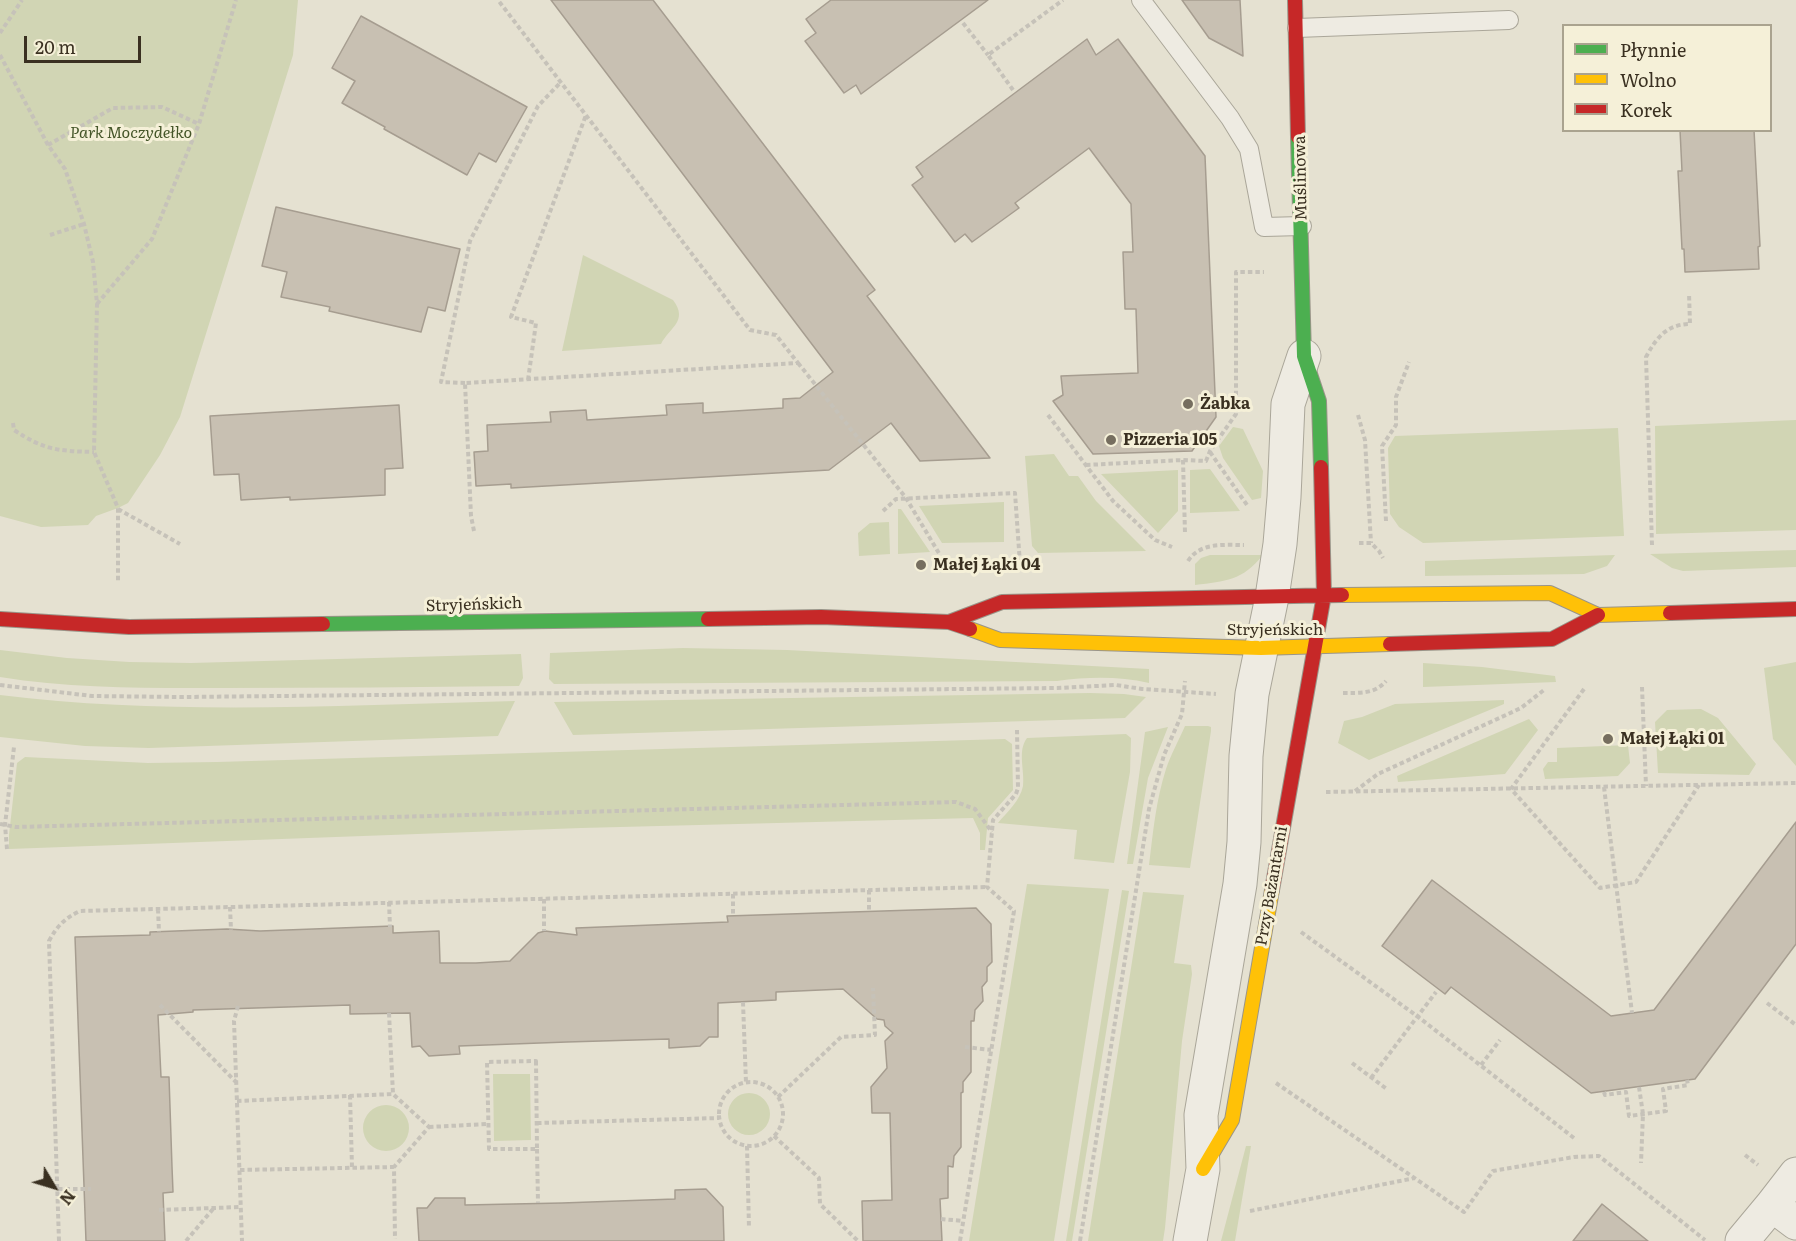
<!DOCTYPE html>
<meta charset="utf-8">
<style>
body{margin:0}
#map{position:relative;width:1796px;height:1241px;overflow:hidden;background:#e5e1d1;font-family:Literata,serif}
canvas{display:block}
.legend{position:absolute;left:1562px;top:24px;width:210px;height:108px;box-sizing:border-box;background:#f5f0d8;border:2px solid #aaa38f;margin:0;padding:8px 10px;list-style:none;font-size:18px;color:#3a3021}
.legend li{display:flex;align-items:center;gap:12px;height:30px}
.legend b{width:30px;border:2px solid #aaa38f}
.north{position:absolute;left:24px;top:1157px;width:60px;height:60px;-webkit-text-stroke:4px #f5f0d8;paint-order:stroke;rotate:128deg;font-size:16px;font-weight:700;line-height:24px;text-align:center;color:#3a3021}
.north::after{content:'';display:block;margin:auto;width:21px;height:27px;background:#3a3021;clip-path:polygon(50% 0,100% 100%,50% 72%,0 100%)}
.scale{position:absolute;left:24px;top:36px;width:117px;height:27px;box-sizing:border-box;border:3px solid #3a3021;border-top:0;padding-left:8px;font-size:18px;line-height:21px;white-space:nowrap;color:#3a3021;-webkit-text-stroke:4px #f5f0d8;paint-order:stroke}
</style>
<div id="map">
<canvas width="1796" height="1241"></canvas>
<ul class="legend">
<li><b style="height:8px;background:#4caf50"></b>Płynnie</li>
<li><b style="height:8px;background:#ffc107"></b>Wolno</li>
<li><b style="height:8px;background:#c62828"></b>Korek</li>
</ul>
<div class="north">N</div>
<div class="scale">20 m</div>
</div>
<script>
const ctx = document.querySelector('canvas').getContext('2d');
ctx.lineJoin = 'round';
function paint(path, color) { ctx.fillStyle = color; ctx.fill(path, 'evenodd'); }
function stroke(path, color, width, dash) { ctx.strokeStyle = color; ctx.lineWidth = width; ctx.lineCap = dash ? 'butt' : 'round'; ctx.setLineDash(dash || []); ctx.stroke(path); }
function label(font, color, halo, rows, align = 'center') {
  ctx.font = font + ' Literata,serif'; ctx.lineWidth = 6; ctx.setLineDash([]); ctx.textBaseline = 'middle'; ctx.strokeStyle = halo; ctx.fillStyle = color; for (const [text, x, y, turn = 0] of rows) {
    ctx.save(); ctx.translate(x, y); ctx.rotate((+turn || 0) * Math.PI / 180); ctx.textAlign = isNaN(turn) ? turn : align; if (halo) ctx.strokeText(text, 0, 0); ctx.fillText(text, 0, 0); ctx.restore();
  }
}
paint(new Path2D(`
 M0,0H298L293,55L180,417L160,455L128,503L118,508L96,516L88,525L41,527L0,516Z
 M583,255L673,300C689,321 669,328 661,344L562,351Z
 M1796,420V530L1656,534L1655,426Z
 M1233,427L1243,429L1263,471L1261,498L1252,500L1223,458L1219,446Z
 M1618,428L1624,536L1423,543L1399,527L1390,514L1388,448L1395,436Z
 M1054,454L1069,476H1078L1096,501L1146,551L1038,553L1032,546L1025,456Z
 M1210,469L1240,511L1190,513V470Z
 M1178,470V511L1158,533L1101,474Z
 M1004,502V542L942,543L919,506Z
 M898,509H901L930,552L898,554Z
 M889,522L890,554L859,556L858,533L870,523Z
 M1796,550V567L1683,571L1672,568L1650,554Z
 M1210,555H1263C1242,581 1226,581 1195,585V564L1201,558Z
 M1615,555L1607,566L1584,574L1425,576V561Z
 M683,648L787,650L1149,669V683C1118,676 1088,677 1057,681L554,684L549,679L550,653Z
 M0,650L67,658L129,662L191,663L521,654L523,678L519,686C421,687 322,688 223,688C149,688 73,689 0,677Z
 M1796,662V766L1773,739L1764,668Z
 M1423,663L1482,667L1555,676L1556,682L1423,687Z
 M1090,693L1124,694L1146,697L1125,718L573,735L554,702Z
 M0,695C170,716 344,705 515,701L498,736L149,748L85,746L0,737Z
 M1504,700V704L1369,760L1338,743L1344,721L1362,717L1395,704Z
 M1701,709L1718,718L1756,764L1749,775L1658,773L1655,722L1667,710Z
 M1529,719L1538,730L1505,774L1398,782L1397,776Z
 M1185,726H1208L1211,727V731L1190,868L1149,865C1153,832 1156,800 1166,769C1171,754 1179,740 1185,726Z
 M1168,727L1148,778L1133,864H1127L1145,732Z
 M1126,734L1131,738L1130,772L1114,863L1074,859L1077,830L998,823C1007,812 1020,801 1023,786C1025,770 1017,751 1027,738Z
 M1005,739L1012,744L1013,790L988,818L985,850H980V833L973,818L581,828L9,849V835L17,763L25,757L148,763L217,762Z
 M1628,745L1630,763L1618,776L1545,779L1543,769L1548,762H1557V748Z
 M1027,884L1109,889L1054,1241H969Z
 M1122,890L1129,891L1072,1241H1066Z
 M1143,892L1184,895L1174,963L1191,965L1192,974L1182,1041L1165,1228L1163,1241H1088Z
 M493,1074H530L531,1140L494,1141Z
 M728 1114a21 21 0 1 1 42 0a21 21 0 1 1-42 0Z
 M363 1128a23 23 0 1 1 46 0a23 23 0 1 1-46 0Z
 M1246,1146H1251L1235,1241H1221Z`), '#d1d5b4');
const building = new Path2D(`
 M551,0H653L875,290L867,296L990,458L920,461L891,423L829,470L511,488V484L476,486L474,452L488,451L487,425L551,422L550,412L586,410L587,420L667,415L666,405L703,403V413L783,408V399L800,398L833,372Z
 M831,0H988L861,94L856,85L844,93L805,41L816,33L806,19Z
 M1182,0H1240L1243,56L1209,38Z
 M361,16L527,107L496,162L479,153L467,175L384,129L385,127L342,103L355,81L332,68Z
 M1087,39L1096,55L1118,39L1205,156L1216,417L1192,451L1093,454L1053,401L1063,395L1061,376L1138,373L1136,309H1125L1123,252H1133L1131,204L1089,148L1015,203L1019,208L972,242L965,234L955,242L912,185L923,177L916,167Z
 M1680,130H1754L1760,246L1758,247L1759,269L1685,272L1684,249H1682L1678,171H1682Z
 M276,207L460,249L445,311L428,307L421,332L329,311L330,307L281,297L287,272L262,266Z
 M399,405L403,468L385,469V495L290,500V497L241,500L239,474L214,475L210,416Z
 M1796,822V944L1695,1079L1591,1093L1451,987L1445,994L1382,946L1432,880L1611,1016L1654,1010Z
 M976,908L991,924L992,962L987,967V981L982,987L983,1001L975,1010L974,1021H971V1072L963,1082V1092L961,1093V1147L954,1156L953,1167L948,1166V1198L940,1199L942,1241H863L862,1201L892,1200L890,1113H872L871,1087L887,1068L885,1041L893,1033L885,1026L884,1020L877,1019L843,989L776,992V1000L718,1003V1037H709L700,1046L669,1048V1039L567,1042L459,1046L460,1054L429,1056L420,1046L412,1047L410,1013L350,1014V1005L193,1010V1012L158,1015L161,1077H169L172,1167L173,1192L163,1193L165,1241H86L75,937L150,935V932L227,929L260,931L393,926V933L439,931L440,963H476L510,961L538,933L545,931L577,935L576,928L728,922L727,916Z
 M706,1189L723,1207L724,1241H419L417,1208H427L435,1198H465V1205L562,1203L675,1199V1190Z
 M1602,1204L1648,1241H1573Z`);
paint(building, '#c8c0b2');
stroke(building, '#a69d90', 1.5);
const lane = new Path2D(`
 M1141,0L1230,118L1249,149L1264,227L1302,226
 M1297,28L1509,20`);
const street = new Path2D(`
 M1796,1174L1772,1205L1796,1223
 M1190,1241L1203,1169L1201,1115L1240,884L1244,842L1246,756L1252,694L1272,597L1280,544L1284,497L1288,404L1304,356
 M1742,1241L1772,1205`);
const fast = new Path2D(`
 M1298,137L1304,356L1319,401L1321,467
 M323,624L708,619`);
const slow = new Path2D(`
 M1342,595L1550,593L1598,615L1670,613
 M970,629L1000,640L1261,648L1390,644
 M1203,1169L1232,1120L1272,890`);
const jam = new Path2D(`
 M1295,0L1298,137
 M1670,613L1796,609
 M0,619L129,627L323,624
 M708,619L821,617L949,622L970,629
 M949,622L1002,602L1342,595
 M1390,644L1552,639L1598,615
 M1272,890L1324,595L1321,467`);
stroke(lane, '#aaa699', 20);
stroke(street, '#aaa699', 35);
stroke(fast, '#9a9589', 16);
stroke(slow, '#9a9589', 16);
stroke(jam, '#9a9589', 16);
stroke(new Path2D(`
 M963,23L988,55
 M0,33L22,0
 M0,55L48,145L65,169L84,224L93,262L97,304L94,452L118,508V581
 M1013,90L988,55L1063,0
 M48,145L113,108L162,107L199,124
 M50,235L84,224
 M97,304L152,239L199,124L236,0
 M798,363L906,498L940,555
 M528,380L536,323L511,317L586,115
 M465,383L441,382L470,241L538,106L561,82
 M1048,415L1113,501L1155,540L1172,547
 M1358,415L1365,440L1371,543
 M13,423L14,430C44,450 58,451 94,452
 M1210,452L1247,505
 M1183,460L1185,533
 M1086,465L1183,460L1206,461L1210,451L1236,414V272H1264
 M118,509L180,544
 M883,511L896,499L1015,493L1020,564
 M1386,521L1382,446L1396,425V397L1409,362
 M474,531L471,516L465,383L798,363L776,335L750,330L498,0
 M1359,543H1371L1379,551L1383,558
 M1652,545L1646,357C1656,338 1667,324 1690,324L1689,293
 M1188,561C1200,542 1224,545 1244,545
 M0,685L92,696L183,697L1057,688L1116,685L1142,689L1216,694
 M1642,687L1646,786
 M1584,689L1511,789L1600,888L1636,882L1699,785
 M1343,693C1360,693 1375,694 1386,681
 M1604,787L1632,1013
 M1355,791L1378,774L1521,708L1544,690
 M1326,792L1796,783
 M0,824L16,827L956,802L975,809L992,832
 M7,849L5,825L14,747
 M869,890V910
 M733,894V915
 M544,899V931
 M389,902L390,927
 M230,907L231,930
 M158,909L159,932
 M1301,932L1417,1016L1574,1138
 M743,1002L746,1083
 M1767,1003L1796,1025
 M160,1005L236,1082
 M238,1006L234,1021L242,1241
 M389,1013L393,1094
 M965,1047L991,1050
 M536,1061L537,1149H489L487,1062Z
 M1352,1063L1388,1090
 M1481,1065L1500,1040
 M1371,1078L1436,992
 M719 1114a32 32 0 1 1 64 0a32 32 0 1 1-64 0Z
 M1276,1083L1464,1212L1493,1171L1574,1157L1599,1156L1705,1240
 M1639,1087L1643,1114L1641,1163
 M1604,1092L1605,1095L1626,1092L1629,1116L1666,1111L1663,1089L1688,1085L1687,1080
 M350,1095L352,1167
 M778,1097L841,1037L875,1035L873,988
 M237,1101L393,1094L429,1127L394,1167L395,1239
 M537,1123L719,1118
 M429,1127L488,1124
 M774,1136L819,1178L820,1204L858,1241
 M747,1146L749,1228
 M537,1149L538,1203
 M1745,1155L1758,1165
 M240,1170L394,1167
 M58,1189H91
 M159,1210L241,1207
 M1250,1211L1415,1178
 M941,1219L963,1221
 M59,1241L49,941C57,926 65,918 80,911L987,887
 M186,1241L213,1209
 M960,1241L1014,911L987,887L993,820L1016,794L1018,788L1017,730
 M1080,1241L1149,809L1164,755L1182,714L1185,681`), '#c6c2b9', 4, [4.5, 3]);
stroke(lane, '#eeebe2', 18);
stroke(street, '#eeebe2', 33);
stroke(fast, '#4caf50', 14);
stroke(slow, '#ffc107', 14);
stroke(jam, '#c62828', 14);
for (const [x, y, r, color] of [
 [1188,404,6,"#766e5f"],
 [1111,440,6,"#766e5f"],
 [921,565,6,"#766e5f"],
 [1608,739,6,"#766e5f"]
]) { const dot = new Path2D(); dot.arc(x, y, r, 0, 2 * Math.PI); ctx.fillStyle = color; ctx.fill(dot); stroke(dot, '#f5f0d8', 2); }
label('italic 16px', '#445528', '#f5f0d8', [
 ["Park Moczydełko",131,133]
]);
label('16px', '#3a3021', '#f5f0d8', [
 ["Muślinowa",1301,178,-91],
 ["Stryjeńskich",474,605,-2],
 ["Stryjeńskich",1275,630],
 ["Przy Bażantarni",1272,886,-80]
]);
label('bold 16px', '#3a3021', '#f5f0d8', [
 ["Żabka",1200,404],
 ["Pizzeria 105",1123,440],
 ["Małej Łąki 04",933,565],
 ["Małej Łąki 01",1620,739]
], 'left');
</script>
